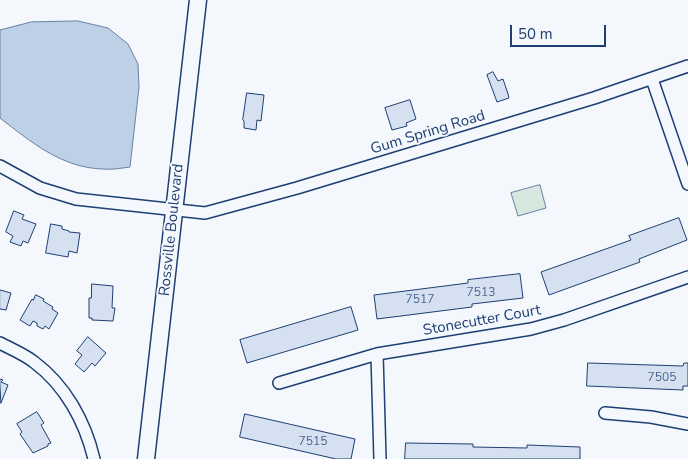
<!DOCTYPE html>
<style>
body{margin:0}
#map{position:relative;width:688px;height:459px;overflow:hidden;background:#f4f7fb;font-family:"Nunito Sans",sans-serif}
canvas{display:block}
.scale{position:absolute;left:510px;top:25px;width:96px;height:22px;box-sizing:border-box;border:2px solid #1d3f73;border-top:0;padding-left:6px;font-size:15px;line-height:18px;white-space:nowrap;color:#1d3f73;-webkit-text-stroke:4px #f4f7fb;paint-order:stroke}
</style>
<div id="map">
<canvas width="688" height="459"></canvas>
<div class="scale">50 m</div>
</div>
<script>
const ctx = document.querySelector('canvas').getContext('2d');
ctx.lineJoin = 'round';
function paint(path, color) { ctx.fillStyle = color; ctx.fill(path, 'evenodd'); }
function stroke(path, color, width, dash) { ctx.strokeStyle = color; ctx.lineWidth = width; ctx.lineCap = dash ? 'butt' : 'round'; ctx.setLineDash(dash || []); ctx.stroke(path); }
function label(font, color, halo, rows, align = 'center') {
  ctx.font = font + ' "Nunito Sans",sans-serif'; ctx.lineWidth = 4; ctx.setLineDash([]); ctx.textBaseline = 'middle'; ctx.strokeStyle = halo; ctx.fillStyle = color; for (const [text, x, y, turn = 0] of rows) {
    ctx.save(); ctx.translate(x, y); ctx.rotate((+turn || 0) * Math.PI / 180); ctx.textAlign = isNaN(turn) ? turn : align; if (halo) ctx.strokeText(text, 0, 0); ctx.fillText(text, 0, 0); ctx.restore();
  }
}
const green = new Path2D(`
 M540,185L546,208L518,216L511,193Z`);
paint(green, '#d7e8df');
stroke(green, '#687fa3', 1);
const water = new Path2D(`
 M78,21L108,28L128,44L138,64L139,87L130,167C122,168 112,170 103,169C62,168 31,142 0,118V30L31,22Z`);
paint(water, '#bed0e5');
stroke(water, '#687fa3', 1);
const building = new Path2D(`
 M493,72L498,81L503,79L508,94L509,98L497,102L487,75Z
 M247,93L264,95L261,121L257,120L256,130L244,128V121L243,120Z
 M410,100L416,119L406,123L407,126L392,130L385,108Z
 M14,211L24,215L22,219L36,224L28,243L23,241L21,246L10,242L13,236L6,232Z
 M679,218L687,240L639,259L640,262L549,295L541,272L631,240L629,236Z
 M51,224L62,226V229L69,231V232L80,233L77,253L69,251L68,257L46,253Z
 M520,274L523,298L472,304V307L377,319L374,295L468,283V280Z
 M92,284L113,286L112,308H115L113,321L92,320V318H89V298H91Z
 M0,290L11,293L6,310L0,309Z
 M36,295L44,299L43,301L53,307L52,309L58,313L49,329L45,326L43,329L37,326V323L33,321L30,326L20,320L32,299L33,300Z
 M351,307L358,330L247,363L240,340Z
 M88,337L106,353L95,366L92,363L84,372L75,364L82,355L77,351Z
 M588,363L683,366L684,363H688V386H683V390L587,386Z
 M0,379L3,380L1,382L8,385L1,403Z
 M37,412L44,423L41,425L51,443L48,444V446L33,453L20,434L22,432L17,424Z
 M245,414L355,439L351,459H336L240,437Z
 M406,443L473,444V447L527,448V445L580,447V459H405Z`);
paint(building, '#d5e0f0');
stroke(building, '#1d3f73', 1);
const minor = new Path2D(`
 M652,79L688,184
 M0,166L40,188L76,199L205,213L297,188L594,98L688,66
 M0,343C11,349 24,354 34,362C65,385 85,421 94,459
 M377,354L380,459
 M279,383L377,354L531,329L564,320L688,277
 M605,413L651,417L688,424`);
const secondary = new Path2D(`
 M146,459L198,0`);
stroke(minor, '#1d3f73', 14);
stroke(secondary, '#1d3f73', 19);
stroke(minor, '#f4f7fb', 11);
stroke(secondary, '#f4f7fb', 16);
label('12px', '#4b6792', null, [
 ["7513",481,293],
 ["7517",420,300],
 ["7505",662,378],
 ["7515",313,442]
]);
label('15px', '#1d3f73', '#f4f7fb', [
 ["Gum Spring Road",428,133,-17],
 ["Rossville Boulevard",172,230,-84],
 ["Stonecutter Court",482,321,-10]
]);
</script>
